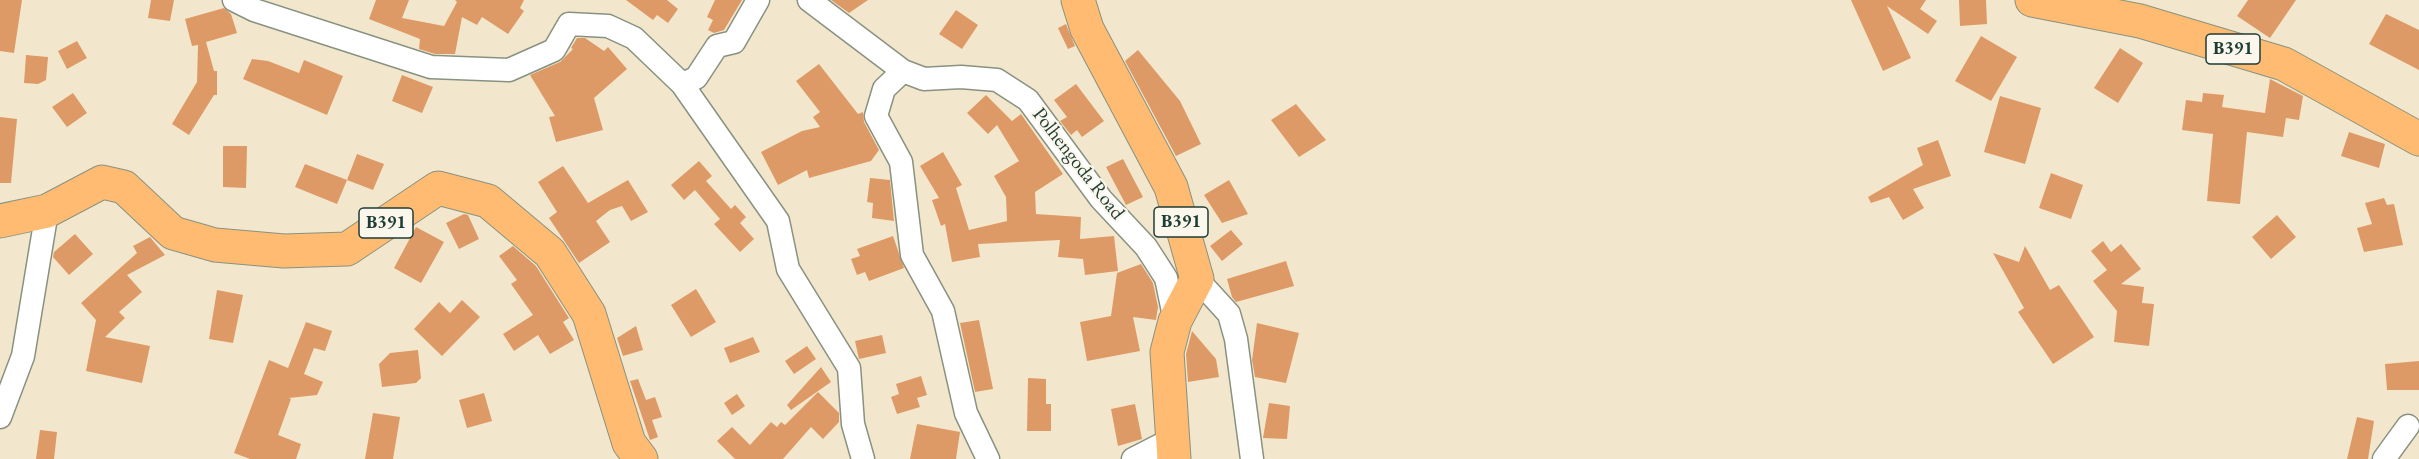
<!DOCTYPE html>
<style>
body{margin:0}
canvas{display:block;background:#f2e7cc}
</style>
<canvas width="2419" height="459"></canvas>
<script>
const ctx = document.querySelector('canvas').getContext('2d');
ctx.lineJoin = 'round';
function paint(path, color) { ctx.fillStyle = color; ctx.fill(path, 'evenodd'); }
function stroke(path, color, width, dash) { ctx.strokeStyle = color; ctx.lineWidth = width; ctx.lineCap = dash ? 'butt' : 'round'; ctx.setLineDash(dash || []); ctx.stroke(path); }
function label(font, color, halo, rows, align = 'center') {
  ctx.font = font + ' "EB Garamond",serif'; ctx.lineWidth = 4.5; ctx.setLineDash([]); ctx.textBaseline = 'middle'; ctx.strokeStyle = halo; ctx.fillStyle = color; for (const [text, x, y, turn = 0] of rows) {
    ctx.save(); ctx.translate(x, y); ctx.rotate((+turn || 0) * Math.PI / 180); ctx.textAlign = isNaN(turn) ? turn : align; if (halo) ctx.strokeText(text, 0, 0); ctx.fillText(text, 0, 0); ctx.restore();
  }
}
paint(new Path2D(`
 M0,0H22L14,53L0,51Z
 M151,0H174L170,21L148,18Z
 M376,0H409L402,18L444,26L457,2L455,0H524L520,8L524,11L508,34L482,17L477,25L462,17L455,54H435L419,49L420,39L369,19Z
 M626,0H667L678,9L668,23L657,15L653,20Z
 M715,0H742L724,30L714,33L708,30L713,20L707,17Z
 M831,0H868L849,13Z
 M1851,0H1926L1920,9L1937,21L1928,34L1887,6L1911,58L1883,71Z
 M1959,0H1986L1987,24L1960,26Z
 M2248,0H2296L2270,38L2237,16Z
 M224,8L231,14L237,33L206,42L214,71H217V95H214L189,135L172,124L197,82L198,45L192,46L185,19Z
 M956,10L978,25L962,49L939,34Z
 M2386,14L2419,30V70L2369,44Z
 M1066,24L1075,46L1068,49L1058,28Z
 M1981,36L2017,57L1991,101L1955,81Z
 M577,38H585L604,51L608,47L627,69L594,98L603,130L556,142L549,117L555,116L530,75L560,62L573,49L571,48Z
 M77,41L87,58L67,69L58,51Z
 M2120,48L2143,63L2118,103L2094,88Z
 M1138,50L1180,101L1201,144L1176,156L1125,61Z
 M26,55L48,57L46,80L38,84L24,83Z
 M252,59L268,61L299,73L304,60L343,76L327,115L243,79Z
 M819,64L858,114L863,112L864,122L879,150L871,161L809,178L807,170L778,185L761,152L802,131L820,127L813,117L820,112L796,81Z
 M402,75L433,87L422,113L392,101Z
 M2270,79L2303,96L2299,120L2286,118L2283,137L2247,132L2240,204L2207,201L2213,134L2182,130L2186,100L2202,102L2203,93L2224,95L2222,107L2265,113Z
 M1076,84L1104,121L1082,137L1077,130L1071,135L1060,121L1067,117L1054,100Z
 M73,93L87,113L67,127L52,107Z
 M986,95L1012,121L1021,114L1063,174L1035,192L1036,214L1081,217L1080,239L1114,236L1118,271L1085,275L1083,259L1058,257L1060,240L978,244L980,257L952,262L945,224L941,226L932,200L939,198L920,166L943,152L962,185L956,188L969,230L1007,221L1006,197L994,176L1019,161L997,125L988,134L967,113Z
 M2000,96L2041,108L2025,164L1984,152Z
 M1296,104L1326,140L1299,157L1271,120Z
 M0,117L17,119L11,183H0Z
 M2349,132L2385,144L2379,168L2341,156Z
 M1938,140L1951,176L1913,189L1924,208L1903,220L1889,197L1871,203L1868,197L1923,165L1917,148Z
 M223,146H247L246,188L223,187Z
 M357,154L384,164L373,190L347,180Z
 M1123,159L1143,197L1126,205L1106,167Z
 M699,161L712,176L706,181L731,209L735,205L746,217L740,223L754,239L740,252L714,224L720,219L695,190L684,200L671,185Z
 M305,164L347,180L337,204L295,187Z
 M563,166L588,203L628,180L648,212L631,221L622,206L610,210L596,221L610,242L579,263L549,218L557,212L538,182Z
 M2051,173L2083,185L2071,219L2039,208Z
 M870,178L890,180L894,221L872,218L873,203L867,202Z
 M1229,180L1248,214L1222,223L1204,195Z
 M2384,198L2387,205L2394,204L2403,245L2364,252L2357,228L2372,224L2365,203Z
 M464,214L468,215L479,239L459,249L446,223Z
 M2277,215L2296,237L2271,259L2252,237Z
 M416,227L444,242L421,283L394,268Z
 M1231,230L1243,244L1222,261L1210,246Z
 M75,234L93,254L69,275L53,257L54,252Z
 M893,236L904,268L869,281L865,272L857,275L851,259L860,256L857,249Z
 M150,237L165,255L127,275L142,292L119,312L125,318L105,337L150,346L142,383L86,371L96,320L81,303L137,253L133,246Z
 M2103,241L2111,252L2121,244L2141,269L2121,284L2144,287L2142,303L2154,304L2149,346L2114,342L2117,311L2093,281L2107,270L2091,251Z
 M513,246L536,266L569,318L563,322L574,340L550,354L538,335L514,351L503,334L533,315L511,284L517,280L499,256Z
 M2025,246L2050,290L2059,285L2094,337L2053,364L2018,312L2024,308L1993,253L2019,262Z
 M1286,261L1294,286L1236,302L1232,297L1227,279Z
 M1141,264L1153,283L1158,307L1156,320L1133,317L1140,351L1087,361L1080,322L1111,316L1117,273Z
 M696,289L716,322L691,337L671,305Z
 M217,290L243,295L233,343L209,339Z
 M462,300L480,317L442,356L414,329L439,302L450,313Z
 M979,320L993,389L975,392L960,323Z
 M306,322L332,331L325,351L314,348L304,374L323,382L317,395L289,398L291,399L278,435L301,444L296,459H250L234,453L269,360L288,368Z
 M1257,323L1299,333L1286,383L1255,377L1252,360Z
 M636,326L643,350L623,356L617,338Z
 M1192,331L1216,359L1219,377L1188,382L1186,354Z
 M882,335L886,353L859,359L855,341Z
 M753,337L760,352L730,363L724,348Z
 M807,346L816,359L794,374L785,361Z
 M418,350L421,378L416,383L382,387L379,364L390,353Z
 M2419,361V390H2387L2385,364Z
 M821,367L831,382L791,410L787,405Z
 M921,376L927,395L917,398L920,407L897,414L891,397L899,394L896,384Z
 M1028,378L1046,379V404H1051V431H1027Z
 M638,379L646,400L655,397L662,417L652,420L658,437L650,440L630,381Z
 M818,392L839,413V422L823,439L811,427L783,459H735L717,441L732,427L750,445L771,422L777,427L781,422L785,425Z
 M484,393L492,421L467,428L459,400Z
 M737,394L745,406L732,415L724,403Z
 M1269,403L1290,406L1287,439L1263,438Z
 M1135,404L1142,439L1118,446L1111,409Z
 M373,413L400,417L393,459H365Z
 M2357,417L2374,421L2368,459H2347Z
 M917,424L960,432L956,459H910Z
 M40,430L57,432L54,459H36Z`), '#de9a66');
const street = new Path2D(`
 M234,0L254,10L431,67L509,70L554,50L569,24L608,26L634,38L682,84L696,78L717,46L734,42L758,0
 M809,0L903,71L924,79L961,77L997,80L1028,100L1101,199L1146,247L1166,278L1175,321
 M903,71L884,89L876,116L901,162L912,255L943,311L966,413L988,459
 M682,84L778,221L788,269L849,368L853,424L863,459
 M1197,279L1229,314L1236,339L1252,459
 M0,417L23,356L47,211
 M1133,459L1172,439
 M2384,459L2408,426`);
const primary = new Path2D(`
 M1078,0L1087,29L1171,187L1197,279L1175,321L1167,352L1174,459
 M2032,0L2140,21L2284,64L2419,139
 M0,221L47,211L102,182L124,187L173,233L215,245L284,251L347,249L438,188L488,201L550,253L589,314L629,443L641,459`);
stroke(street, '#889280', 25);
stroke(primary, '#889280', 35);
stroke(street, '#fff', 22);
stroke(primary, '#ffbb71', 33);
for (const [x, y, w] of [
 [2233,49,54],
 [1181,222,54],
 [386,223,54]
]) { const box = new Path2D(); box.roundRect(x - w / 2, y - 15, w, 30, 4.5); ctx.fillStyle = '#fbf7ec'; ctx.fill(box); stroke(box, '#1f3d34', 1.5); }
label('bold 18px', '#1f3d34', null, [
 ["B391",2233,49],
 ["B391",1181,222],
 ["B391",386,223]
]);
label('20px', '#1f3d34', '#fbf7ec', [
 ["Polhengoda Road",1078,164,52]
]);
</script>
